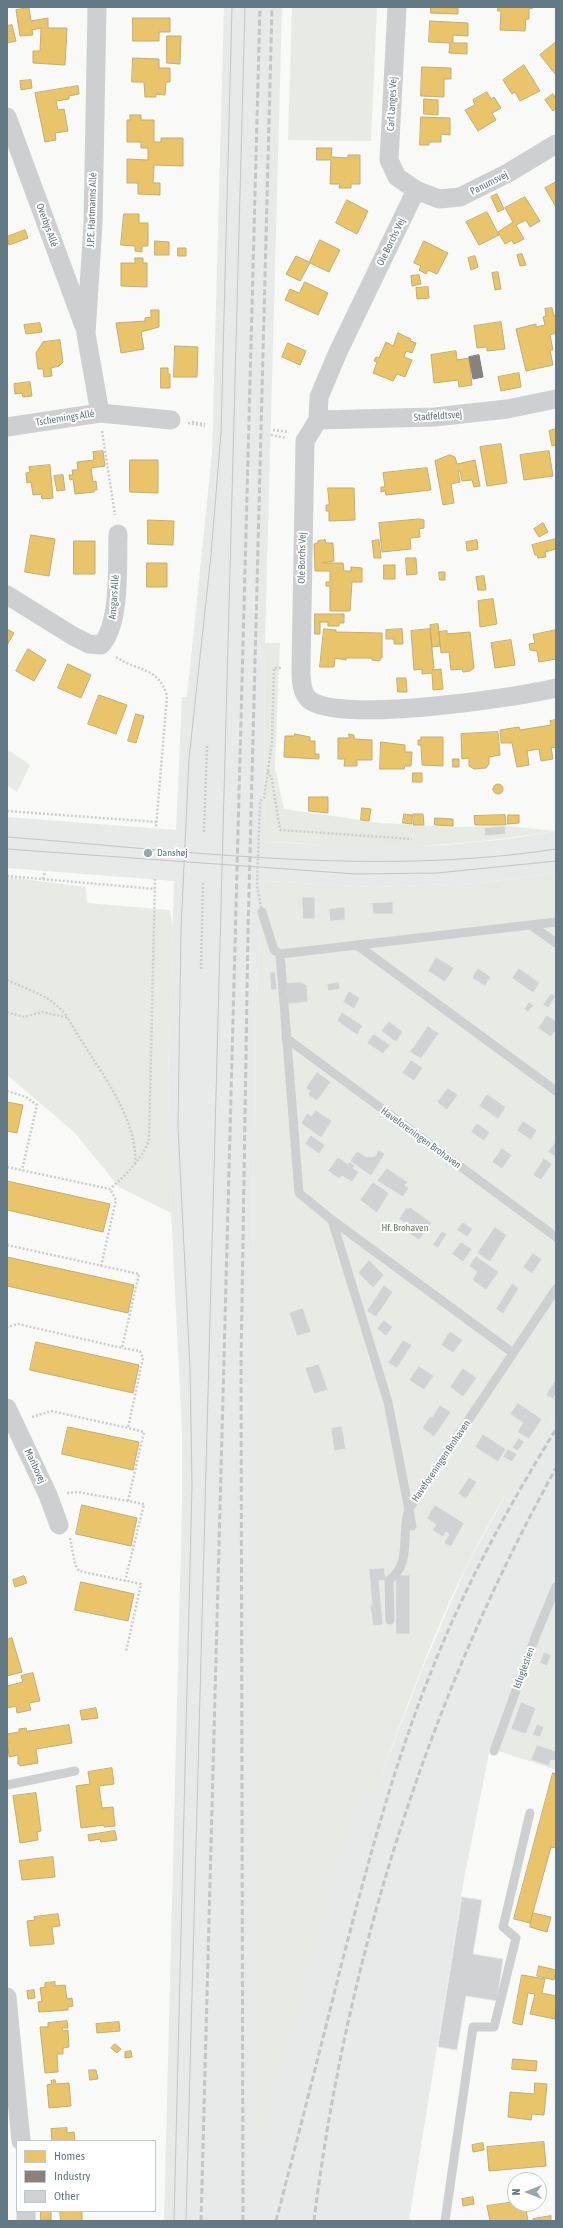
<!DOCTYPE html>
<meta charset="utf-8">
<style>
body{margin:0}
#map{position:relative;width:563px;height:2228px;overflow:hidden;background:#f9f9f8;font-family:"Asap Condensed",sans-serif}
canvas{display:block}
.frame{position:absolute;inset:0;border:8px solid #637985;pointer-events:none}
.legend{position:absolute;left:16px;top:2140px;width:140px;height:72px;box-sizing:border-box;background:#fff;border:1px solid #c1c9ce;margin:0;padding:5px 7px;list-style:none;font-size:12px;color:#637985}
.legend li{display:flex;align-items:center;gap:8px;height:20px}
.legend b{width:20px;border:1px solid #c1c9ce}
.north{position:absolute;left:507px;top:2172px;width:40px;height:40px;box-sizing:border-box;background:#fff;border:1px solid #c1c9ce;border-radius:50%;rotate:270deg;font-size:11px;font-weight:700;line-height:16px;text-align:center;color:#637985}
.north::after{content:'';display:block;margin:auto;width:14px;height:18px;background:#98a6ad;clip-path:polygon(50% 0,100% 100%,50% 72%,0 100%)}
</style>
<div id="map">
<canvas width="563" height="2228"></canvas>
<div class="frame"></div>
<ul class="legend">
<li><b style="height:11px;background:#e9c46a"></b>Homes</li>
<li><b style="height:11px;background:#8a817c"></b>Industry</li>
<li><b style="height:11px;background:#d0d2d3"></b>Other</li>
</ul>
<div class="north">N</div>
</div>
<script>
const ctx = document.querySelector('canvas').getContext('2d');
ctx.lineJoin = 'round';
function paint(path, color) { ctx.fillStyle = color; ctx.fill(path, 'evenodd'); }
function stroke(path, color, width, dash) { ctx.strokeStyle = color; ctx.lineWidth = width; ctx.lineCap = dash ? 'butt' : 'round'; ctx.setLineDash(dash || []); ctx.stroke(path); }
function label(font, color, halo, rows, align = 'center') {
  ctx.font = font + ' "Asap Condensed",sans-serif'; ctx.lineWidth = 4; ctx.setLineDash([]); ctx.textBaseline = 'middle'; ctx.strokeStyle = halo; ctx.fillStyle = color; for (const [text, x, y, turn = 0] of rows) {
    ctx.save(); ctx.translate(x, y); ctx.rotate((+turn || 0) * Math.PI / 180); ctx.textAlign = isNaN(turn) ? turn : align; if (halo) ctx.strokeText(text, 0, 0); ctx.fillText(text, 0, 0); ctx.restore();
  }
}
paint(new Path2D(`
 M224,7H282L265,643L264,842L371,847L444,845L508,839L556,831V873L478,883L373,887L264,881L255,1010L253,1272L376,1789L423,1667L467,1565L514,1480L556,1413V1575L528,1644L490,1748L464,1879L409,2221H164L182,1504V1434L169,1168L168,1077L174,881L7,868V817L176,830L182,697H187L212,453Z`), '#e8eae9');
paint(new Path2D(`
 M292,7H377L371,141L288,140Z
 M265,643H280L275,768L284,809L381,823L453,827L507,826L556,831C494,841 433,847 370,847C335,847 299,842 264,842Z
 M7,749L30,765L17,792L7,785Z
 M556,873V1413C525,1462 494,1512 467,1565C431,1637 404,1715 376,1790L358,1792L255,2153L253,1272L255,1010L264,881L373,887L478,883Z
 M7,877L86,887L87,903L170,910L173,929L168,1077L171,1213L119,1187L74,1132L7,1075Z
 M556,1575V1770L490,1748L528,1644Z`), '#e8ebe5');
const homes = new Path2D(`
 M431,7L458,8V14L431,13Z
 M498,7H536L529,9V19H526L525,31L500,30L501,11H498Z
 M29,8L31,21L48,18V28H67L65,65L33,63V51H40L41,28L32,30L33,35L20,36L16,10Z
 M133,18H170V32H159V41H133Z
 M430,21L468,23V36L453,35V43H467V54L449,53L450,43L429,42Z
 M12,25L16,41L7,43V26Z
 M167,36H181L180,64L167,63Z
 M556,42V75L540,55Z
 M133,58L159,59V68H170V82H166L165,95L156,94V97H145L144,82H132Z
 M524,65L540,91L520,101L515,92L512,94L503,80Z
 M422,67L451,68V79H444V97L421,96Z
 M31,80L32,88L21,90L20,81Z
 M78,86L79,94L69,96V99L56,101L58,110L64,109L68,131L55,133L56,140L45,142L35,93Z
 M487,92L491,99L494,97L501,108L492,113L496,120L478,131L465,110L475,105L473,100Z
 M553,94L556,99V109L553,111L545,100Z
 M424,99L438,100V115L424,114Z
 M130,115H141V120H154V142H161V138H183V166L154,165L153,183H160V195L138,194V183H127V159L148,160V148H141V142H127V120H130Z
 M421,117L450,118V135L441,134V142H429V145H420Z
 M317,148H332L331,157L348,158V155H360V184H351V188H339L340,184H330L331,160H317Z
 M556,182V207L545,188Z
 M497,194L504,209L498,212L491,197Z
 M525,197L540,221L530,227L526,220L516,225L524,239L514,244L512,240L505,244L498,232L513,222L505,208Z
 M347,200L368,211L357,234L336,223Z
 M487,212L499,235L479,245L466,222Z
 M124,214H139V223H148V246H142V252L135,251V246L121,245Z
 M25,230L28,238L9,245L7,237Z
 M320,240L340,250L329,272L310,263L300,281L286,274L296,256L309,262Z
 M155,241L169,242V255H155Z
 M424,241L448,253L437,274L428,270L426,274L419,270L421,266L414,263Z
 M178,248H186V256H178Z
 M522,254L526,265L520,266L517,255Z
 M475,256L478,267L471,270L468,258Z
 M135,258H143V263H147V287L121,286V263H135Z
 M498,272L501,289L495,290L492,273Z
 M419,275L421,284L412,286L411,276Z
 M305,282L328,293L318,315L285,300L290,289L299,293Z
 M428,287L429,298L417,299L416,288Z
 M552,308L554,316L556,315V333L550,335L553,350H550L553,365L526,371L516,329L536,324V327L545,325L543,317L546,316L545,309Z
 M151,310H159V327L141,332L144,349L121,353L116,323L145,321V318L151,317Z
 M501,322L505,349L487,351V347L477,348L474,326Z
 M40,323L42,332L26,334L24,325Z
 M398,333L411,339L410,341L416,343L412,353L406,351L404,357L412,360L405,377L397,374L393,381L373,373L377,362L374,361L376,357L379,358L386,342L393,346Z
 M60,340L63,362L59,366L51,368L52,376L44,377L43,369H38L36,353L43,342Z
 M288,343L306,351L300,365L282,357Z
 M175,346L198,347L197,377H174Z
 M456,351L457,360L469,358L472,385L459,387L458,380L434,383L431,355Z
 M161,368H168V374H170V388H161Z
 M519,373L521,387L501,391L498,377Z
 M30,382L32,396L23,397L22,393L15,394L14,384Z
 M556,429V445L552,446L549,431Z
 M501,444L507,483L487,486L480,447Z
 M103,451L105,466L91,468L93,482L96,481L97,490H94V492L75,494L73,479L70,480L69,475H73L72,470H78L77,462L94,460L93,452Z
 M549,451L553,476L524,480L520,455Z
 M450,455L455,457L457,464L475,460L480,486L474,487L472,480L462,481L460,471H458L460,482L451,484L454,503L443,505L435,461Z
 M130,460H158V493L130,492Z
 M50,465L53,498L42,499L41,494L33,495L31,482L27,483L26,473L30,472L29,467Z
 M427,468L431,490L386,495L385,491L381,492V487H385L383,473Z
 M63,475L65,490L57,491L54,476Z
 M328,488H354L355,520L329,521V511H326V505H329Z
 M419,519L424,520V528L419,529L420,537L410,538L411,549L382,552L379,523Z
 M148,520L174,521L173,545L148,544Z
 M543,523L548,532L539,537L534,529Z
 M31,535L55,539L49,576L25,572Z
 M556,539V549L545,552L546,557L538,558L537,555H535L532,545Z
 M325,540L326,543H333L334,561L322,563H343L344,571H351V567L362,568V582H352L350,611H330V586H326V582H330V571H315L314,544L318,543V541Z
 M379,540L381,558H374L372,541Z
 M477,540L478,549L467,551L466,542Z
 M74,541H95V574H74Z
 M406,558H416L417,574L407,575Z
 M147,563H167V587H147Z
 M384,565H395V579H384Z
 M439,572H445V580H440Z
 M484,576L486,590H478L476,577Z
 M493,599L497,624L480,627L478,601Z
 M315,614H344V623H339V626H328V622H320V634H315Z
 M438,624L440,646L432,647L430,625Z
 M7,629L14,633L7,645Z
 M324,629L336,630V632L382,633V658H380V661L372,660V658H346V660L335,658L334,667H320Z
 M402,629L403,644H394V639H386V630Z
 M430,629L434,668L432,670L441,669L443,689L433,690L432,673L422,674V669L414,670L411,631Z
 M556,630V659L539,662L537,651L530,650L529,644L535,643L533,635Z
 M447,631V634L470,632L474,668L470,671L463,672L462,669L451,670L449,652L441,653L439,632Z
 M511,640L515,665L495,668L491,643Z
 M28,649L46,660L34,681L16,671Z
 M68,664L91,675L81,698L58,688Z
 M397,678H406L407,692H398Z
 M99,695L127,705L116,734L88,724Z
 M136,714L144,716L136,743L128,741Z
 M556,720V748L551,747L553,759L541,761L539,749L527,751L529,765L517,767L512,743H501L500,730L519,727L520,730L551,725L550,721Z
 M498,732L500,755L489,757V764L486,768L474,769L469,766V758L462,759L461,734Z
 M295,734L310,737V741H315V754H319V759L284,757L285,736H294Z
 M349,734L354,735V739L372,740V760H357V766H344L345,759H338V738H349Z
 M421,737H443V766L422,765L421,745H418V740H421Z
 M381,742L405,745V752H412L411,766H405L404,769H380Z
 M453,759H459V767H453Z
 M413,773H422V782H413Z
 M493 789a5 5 0 1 1 10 0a5 5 0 1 1-10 0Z
 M309,797H328V813L309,811Z
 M362,808L371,809L369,821L361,820Z
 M404,814L412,815V824L403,823Z
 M413,814H423L424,825H414Z
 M505,815L506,825H475L474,816Z
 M508,815H519V823L508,824Z
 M435,818L453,819V826L435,825Z
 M7,1102L23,1105L17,1133L7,1131Z
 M7,1181L110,1204L103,1232L7,1210Z
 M7,1257L134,1285L128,1313L7,1286Z
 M36,1342L139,1365L133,1393L30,1370Z
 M68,1427L139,1442L133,1470L62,1454Z
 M82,1505L137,1518L131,1546L76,1534Z
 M24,1576L27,1583L15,1587L13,1580Z
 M81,1582L134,1594L128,1621L75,1610Z
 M12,1638L22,1672L7,1676V1640Z
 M33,1673L40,1701L29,1703L31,1710L17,1713L16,1706L7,1708V1686L23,1682L21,1676Z
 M96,1708L98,1718L82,1720L80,1711Z
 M69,1725L72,1743L36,1749L38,1763L20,1766V1764H18V1755L9,1757L7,1734L19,1732V1729L26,1728L27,1731Z
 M112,1768L114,1784L99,1786L102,1808L113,1807L115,1826L104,1827V1825L81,1828L76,1786L90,1784L88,1772Z
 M553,1773L556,1774V1848L551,1847L530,1923L514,1919Z
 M36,1793L41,1831L37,1832L38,1840L20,1843L13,1796Z
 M115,1831L117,1840L101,1842L100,1839L89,1841L88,1835Z
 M53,1857L55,1877L22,1880L19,1861Z
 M533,1913L551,1917L547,1932L530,1927Z
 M58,1914L60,1926L52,1927L54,1944L30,1946L27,1921L35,1920L34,1917Z
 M539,1966L556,1970L554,1980L537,1976Z
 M522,1975L545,1979L542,1993L556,1996L555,2019L530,2014L535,1994L528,1993L522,2025L513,2023Z
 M55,1982V1986L65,1985L67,1999L72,1998L73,2006L68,2007V2010L39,2012L38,2002L42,2001L40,1988L45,1987V1983Z
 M34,1990L35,1998L28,1999L27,1991Z
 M67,2021L68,2028H62L63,2031L68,2030L69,2047L63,2048V2054H57L58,2072L45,2073L40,2027H48V2023Z
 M119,2022L120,2031L97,2033L96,2024Z
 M115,2044L121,2049L117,2053L111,2048Z
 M131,2051L132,2057L125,2058V2052Z
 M513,2059L537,2061L536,2071L512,2069Z
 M89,2070H96L98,2079L90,2080Z
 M55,2080L56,2084L69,2083L71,2106L49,2108L47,2085L52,2084L51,2081Z
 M535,2083L547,2084L544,2115L532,2114L531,2120L508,2117L510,2092L534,2094Z
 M67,2128V2133L74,2132L75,2141H52L51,2129Z
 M544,2142L546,2166L489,2171L487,2147Z
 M483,2143L484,2150L473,2152L472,2145Z
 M473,2197L474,2204L463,2206L462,2199Z
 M515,2202V2204H525L528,2221H490L487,2206Z
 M41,2211H51V2220H41Z
 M60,2211H82V2221H61Z
 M551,2216V2221H533V2219Z`);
paint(homes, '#e9c46a');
stroke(homes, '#c1ae72', 1);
const industry = new Path2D(`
 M479,355L483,377L473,379L469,357Z`);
paint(industry, '#8a817c');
stroke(industry, '#7e7f7f', 1);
const building = new Path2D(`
 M505,826L506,834L485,836L484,828Z
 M302,897H315V919H303Z
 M393,902V914H373L372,903Z
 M345,907V920L330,921L329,909Z
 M436,957L454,968L445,982L428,971Z
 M478,968L491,977L485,986L472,978Z
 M519,968L540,983L533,993L512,978Z
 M270,972H275L277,990H271Z
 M300,982L307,985L308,1002L288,1004L286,983Z
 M339,982L340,989L328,991L327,984Z
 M349,991L360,998L354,1009L343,1002Z
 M551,993L556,996L548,1008L543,1005Z
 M529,1002L534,1005L528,1012L524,1009Z
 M342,1012L363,1026L357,1035L337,1021Z
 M547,1015L556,1021V1030L551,1037L538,1028Z
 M389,1021L403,1032L396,1042L381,1031Z
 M428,1026L439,1033L421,1059L410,1052Z
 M374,1034L390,1045L383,1054L367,1043Z
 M411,1060L423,1068L414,1081L402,1073Z
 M317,1072L331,1082L317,1101L308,1095L310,1091L306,1088Z
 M448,1088L458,1095L447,1110L437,1102Z
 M487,1094L506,1107L498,1119L479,1106Z
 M316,1110L332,1121L321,1138L301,1123L307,1113L311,1116Z
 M523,1121L537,1130L531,1140L517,1131Z
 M477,1123L490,1132L484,1141L471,1132Z
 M311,1135L325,1145L319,1154L305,1144Z
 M556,1141V1157L548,1152Z
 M502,1148L512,1155L502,1169L492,1162Z
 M379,1150L385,1154L371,1176L350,1161L357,1151L366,1157L375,1156Z
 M338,1157L348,1164L349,1162L355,1165L353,1168L359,1172L352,1182L342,1176L339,1179L328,1171Z
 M544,1158L552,1164L541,1180L533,1175Z
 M387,1168L408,1182L405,1185L409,1188L403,1197L377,1181Z
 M373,1182L389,1193L377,1213L360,1200Z
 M407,1207L408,1209L410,1207L432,1223L419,1240L407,1232L410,1227L399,1219Z
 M463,1222L473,1229L467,1237L457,1230Z
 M495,1227L507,1235L490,1262L477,1253Z
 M442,1231L447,1234L438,1248L433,1245Z
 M461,1242L472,1249L463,1262L452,1254Z
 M533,1253L542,1259L532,1274L523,1267Z
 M476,1256L499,1272L486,1290L472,1280L477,1272L469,1266Z
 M369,1260L384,1275L373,1288L358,1273Z
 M512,1283L519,1288L503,1314L496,1309Z
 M384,1285L393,1292L376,1317L367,1311Z
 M303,1308L311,1332L297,1336L289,1313Z
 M384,1320L393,1327L386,1336L377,1329Z
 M450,1331L463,1340L453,1353L441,1345Z
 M403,1340L412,1345L397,1368L388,1363Z
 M319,1364L328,1390L314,1394L305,1368Z
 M419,1366L434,1376L424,1390L409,1380Z
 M463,1368L477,1378L463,1397L450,1387Z
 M556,1379V1394L553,1399L546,1395Z
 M518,1403L542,1419L529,1439L517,1432L523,1423L510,1414Z
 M440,1405L451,1412L434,1437L422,1428L430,1416L432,1417Z
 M342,1426L346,1449L334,1451L331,1428Z
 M483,1434L506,1449L498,1462L475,1447Z
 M519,1438L524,1442L518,1451L512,1448Z
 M508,1449L517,1454L512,1462L503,1457Z
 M469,1477L477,1482L466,1499L458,1494Z
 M435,1505L464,1523L451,1547L444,1543L449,1534L446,1532L443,1537L432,1530L436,1525L427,1518Z
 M384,1568L386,1580L379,1581L383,1625L373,1626L370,1605H372L369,1569Z
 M396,1575H410V1634H396Z
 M544,1652L551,1655L547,1666L540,1663Z
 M521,1702L536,1708L526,1734L511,1729Z
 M537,1724L544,1727L540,1737L533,1735Z
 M537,1745L556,1751V1761L551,1760L549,1766L531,1760Z
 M462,1897L482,1900L473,1954L503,1959L497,2001L466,1996L457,2050L438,2047Z`);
paint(building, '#d0d2d3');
stroke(building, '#e8e8e8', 1);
stroke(new Path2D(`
 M192,422L205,424
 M188,423L205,426
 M273,430L289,432
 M102,431L115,515
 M271,435L287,438
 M116,657C137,671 159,667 167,696L156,828
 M268,771L272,780L280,830L412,839
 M7,811L157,822
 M204,832L207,746
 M7,876L155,889
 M43,879L45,871
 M201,969L203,883
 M7,980C30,991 53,996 68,1018
 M7,1012L24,1017L43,1012L68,1018C91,1061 139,1114 135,1165
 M7,1091L26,1097L37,1105L22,1170
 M7,1167L110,1189C127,1174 140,1161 149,1141L155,879
 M7,1245L139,1274L122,1348L18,1324L7,1327
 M101,1266L116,1200L110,1189
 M32,1417L51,1411L128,1428L143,1358L140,1351L122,1348
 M67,1493L78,1492L144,1504L125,1581
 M128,1501L144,1432L128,1428
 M70,1538L75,1564L79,1571L141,1584L126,1652`), '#cccdce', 2.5, [2, 2]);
stroke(new Path2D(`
 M262,912L274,950L280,954L556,922
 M531,925L556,943
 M357,945L556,1091
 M280,954L299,1193L332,1220L513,1353
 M286,1038L556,1237
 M332,1220L388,1402L412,1526
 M390,1620L389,1580C413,1563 400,1534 409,1509L556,1289
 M494,1751L536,1635L556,1587
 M7,1785L75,1771
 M445,2221L473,2027H494L516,1938L503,1927L530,1813`), '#cecfd0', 9);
stroke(new Path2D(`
 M97,7L93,224L86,334L100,413
 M397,7L389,160L397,177L416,190L439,199L460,197L508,173L556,144
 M7,117L84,326
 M416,190L338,352L319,397L318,420L305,441L301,668C301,679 301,695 311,701C345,723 514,698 556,688
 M318,420L435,417L507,409L556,399
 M7,427L100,413L171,420
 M7,595L73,636L89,644L101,645C121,624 117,563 118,534
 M7,1408L48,1495L59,1525
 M7,1997L21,2141
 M26,2211V2221`), '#cecfd0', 19);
stroke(new Path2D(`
 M7,837C189,851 374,877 556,849
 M7,849L356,874L437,873L556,861
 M174,2221L192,1485L190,1368L178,1126L181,929L189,759L211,555L221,433L232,7
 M186,2221L245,7`), '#c3c5c6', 1);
stroke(new Path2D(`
 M201,2221L260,7
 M243,2221L241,1364L248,931L272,7
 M276,2221C298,2137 319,2054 340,1970C367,1866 394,1762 435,1662C468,1580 510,1504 556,1429
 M314,2221C346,1960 428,1699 556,1468`), '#c3c5c6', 3, [6, 3]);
stroke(new Path2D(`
 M262,912L257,886L260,801L264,798L272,742L274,668H282`), '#cccdce', 2.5, [2, 2]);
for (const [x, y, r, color] of [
 [148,853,5,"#98a6ad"]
]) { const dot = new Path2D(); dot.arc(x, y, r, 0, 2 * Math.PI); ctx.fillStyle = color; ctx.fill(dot); stroke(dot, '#fff', 1.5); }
label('10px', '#637985', '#fff', [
 ["Carl Langes Vej",392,104,-87],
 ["Panumsvej",489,183,-27],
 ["J.P.E. Hartmanns Allé",92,210,-88],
 ["Overbys Allé",47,225,70],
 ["Ole Borchs Vej",391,242,-64],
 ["Stadfeldtsvej",438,416,-4],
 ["Tschernings Allé",65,418,-9],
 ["Ole Borchs Vej",302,558,-89],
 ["Ansgars Allé",114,597,-86],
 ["Haveforeningen Brohaven",421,1138,36],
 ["Haveforeningen Brohaven",441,1461,-56],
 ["Maribovej",35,1466,65],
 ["Isfuglestien",524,1668,-70]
]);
label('10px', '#637985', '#fff', [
 ["Danshøj",157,853]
], 'left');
label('10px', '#697b62', '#fff', [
 ["Hf. Brohaven",405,1228]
]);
</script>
